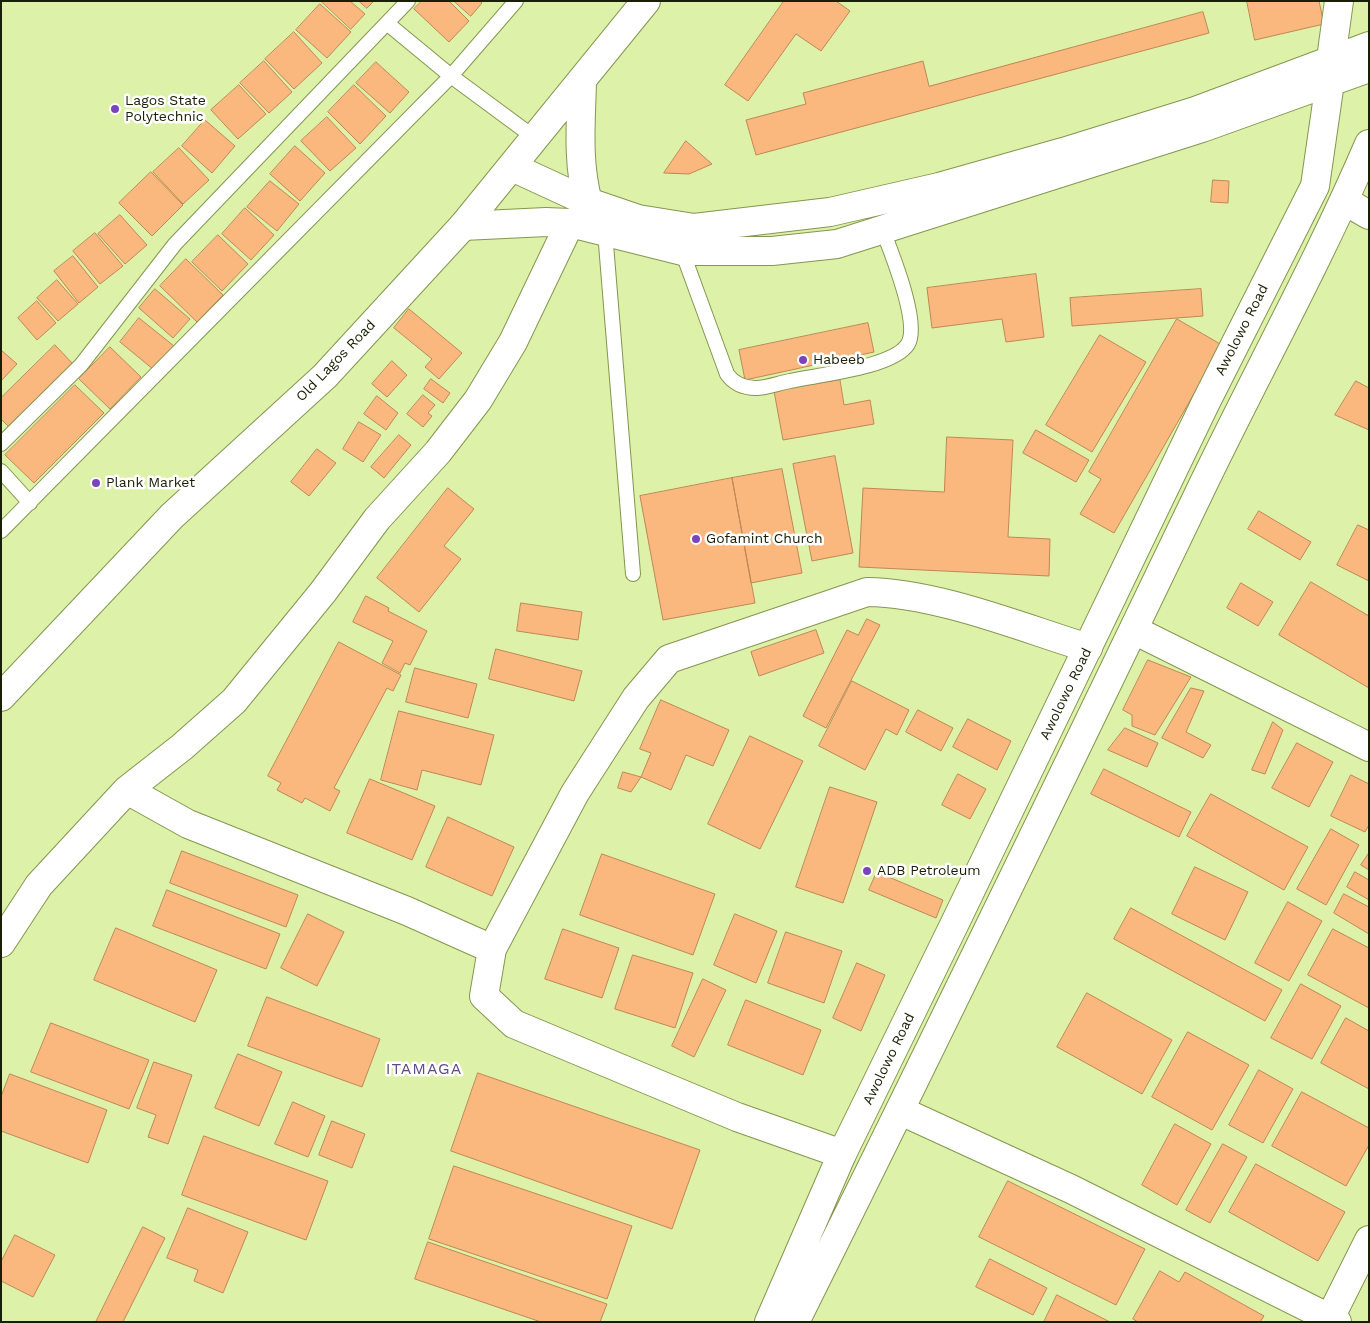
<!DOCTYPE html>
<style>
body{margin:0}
#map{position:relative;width:1370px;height:1323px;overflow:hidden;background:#ddf2a8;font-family:"Work Sans",sans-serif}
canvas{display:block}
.frame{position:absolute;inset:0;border:2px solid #181f03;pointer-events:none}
</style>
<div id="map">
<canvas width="1370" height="1323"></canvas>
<div class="frame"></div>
</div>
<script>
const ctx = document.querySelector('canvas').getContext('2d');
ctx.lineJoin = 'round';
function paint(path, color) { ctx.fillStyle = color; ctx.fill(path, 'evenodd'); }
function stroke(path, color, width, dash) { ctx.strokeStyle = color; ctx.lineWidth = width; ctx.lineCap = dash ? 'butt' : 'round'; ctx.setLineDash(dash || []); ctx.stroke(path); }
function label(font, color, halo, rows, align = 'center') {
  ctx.font = font + ' "Work Sans",sans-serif'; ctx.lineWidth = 5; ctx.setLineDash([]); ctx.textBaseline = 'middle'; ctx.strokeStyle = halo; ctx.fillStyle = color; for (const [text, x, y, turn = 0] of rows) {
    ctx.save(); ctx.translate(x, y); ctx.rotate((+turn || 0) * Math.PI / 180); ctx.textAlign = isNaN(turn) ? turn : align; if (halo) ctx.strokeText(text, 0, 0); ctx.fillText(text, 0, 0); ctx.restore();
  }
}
const building = new Path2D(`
 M321,1H350L365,14L351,29Z
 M359,1H374L367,8Z
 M422,1H449L469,21L449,42L414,9Z
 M454,1H480L482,3L471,16Z
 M784,1H836L850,11L821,51L796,34L748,101L725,85Z
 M1247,1H1319L1324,24L1255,40Z
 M320,4L351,32L327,58L296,30Z
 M1203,12L1209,33L756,155L746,120L806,104L803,93L923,61L929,86Z
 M294,32L322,63L294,89L265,59Z
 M264,61L292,92L269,113L240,83Z
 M376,62L409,92L390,113L356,83Z
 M239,85L266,114L238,139L211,110Z
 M354,85L386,116L360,144L328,112Z
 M327,117L356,148L330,171L301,141Z
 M205,120L235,146L212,173L182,146Z
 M686,141L712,164L689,174L664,173Z
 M295,146L325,173L300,201L270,174Z
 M179,148L209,180L183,204L153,172Z
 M151,172L183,205L152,236L119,203Z
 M1213,180L1229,181L1228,203L1211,202Z
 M270,181L299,204L277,231L247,207Z
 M245,208L274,235L251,260L222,234Z
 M120,215L147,245L125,264L98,234Z
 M95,233L123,266L100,284L73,251Z
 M218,235L248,264L222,291L192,262Z
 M73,256L98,287L79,303L54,271Z
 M186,259L223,295L197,322L160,286Z
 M1036,274L1044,337L1006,342L1002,319L932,328L927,288Z
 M57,280L78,304L58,321L37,298Z
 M155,289L190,319L173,338L139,308Z
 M1201,289L1203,316L1072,326L1070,298Z
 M37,301L56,323L37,340L18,318Z
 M409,309L462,353L439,379L425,367L432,359L394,328Z
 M139,318L174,346L154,370L120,342Z
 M1177,319L1222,345L1114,533L1080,514L1101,479L1089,472Z
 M868,323L874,352L745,380L739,350Z
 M1100,335L1146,362L1092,452L1046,425Z
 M55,345L73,364L9,427L1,419V398Z
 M110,347L141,377L110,409L79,379Z
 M1,350L17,364L1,381Z
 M392,361L407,375L387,397L372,384Z
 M431,379L450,393L443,403L424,389Z
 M840,380L844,405L870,400L874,424L783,440L774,391Z
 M1356,381L1369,388V430L1335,415Z
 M75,385L104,413L34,483L5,455Z
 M423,395L435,405L428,413L432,416L423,427L407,414Z
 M377,396L398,413L386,430L364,414Z
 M359,422L381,435L363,462L343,449Z
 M1036,430L1089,460L1076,482L1023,453Z
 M399,435L411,445L384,478L371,467Z
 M947,437L1013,440L1008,537L1050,539L1049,576L859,567L863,488L944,492Z
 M317,449L336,463L309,496L291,482Z
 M835,456L853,553L812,561L793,464Z
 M782,469L802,573L751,583L732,478Z
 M732,478L755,603L663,620L640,496Z
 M448,488L474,509L444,546L461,559L419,612L377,578Z
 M1259,511L1311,542L1300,560L1248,529Z
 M1358,525L1369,530V581L1337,565Z
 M1311,582L1369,616V688L1279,635Z
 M1241,583L1273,602L1258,626L1227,608Z
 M366,596L389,608L388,611L427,631L410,665L405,663L400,673L382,663L393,641L353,622Z
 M521,603L582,612L578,640L517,631Z
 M867,619L880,625L826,728L803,716L847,630L858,635Z
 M816,630L824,653L759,676L751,652Z
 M339,642L401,675L393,691L387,688L334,788L340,791L330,811L305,798L302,803L277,790L281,783L268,776Z
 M496,649L582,671L574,701L489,679Z
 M1148,660L1191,677L1155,735L1132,726V715L1123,710Z
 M415,668L477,684L468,718L406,702Z
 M852,681L909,710L897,735L886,729L865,770L819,746Z
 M1191,688L1204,691L1186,732L1211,745L1203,758L1162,738Z
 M661,700L729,730L713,766L686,755L671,790L641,777L651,753L640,749Z
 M918,710L953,728L941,751L906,732Z
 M399,711L494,735L481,785L422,770L417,790L381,780Z
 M968,719L1011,741L997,770L953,747Z
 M1273,722L1283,730L1265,774L1252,770Z
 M1125,728L1158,743L1147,767L1108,750Z
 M750,736L803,761L760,849L708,824Z
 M1297,743L1333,762L1309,807L1272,788Z
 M1104,769L1191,812L1179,837L1091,794Z
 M623,772L641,777L631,792L618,788Z
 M958,774L986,789L970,819L942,805Z
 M1351,775L1369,784V825L1365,832L1331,816Z
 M370,779L435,806L412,860L347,833Z
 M830,787L877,802L843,903L796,887Z
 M1211,794L1308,847L1284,890L1187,836Z
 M448,817L514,847L492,896L426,867Z
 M1331,829L1359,845L1326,905L1297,889Z
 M182,851L298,895L286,927L170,883Z
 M1369,853V870L1361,865Z
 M602,854L715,894L693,955L580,915Z
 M1195,867L1248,892L1225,940L1172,914Z
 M877,872L943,900L936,918L869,890Z
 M1355,872L1369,880V900L1347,887Z
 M167,890L280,934L266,969L153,926Z
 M1344,894L1369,907V934L1334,913Z
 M1288,902L1322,921L1289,981L1255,963Z
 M1131,908L1282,990L1265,1021L1114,939Z
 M308,914L344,932L317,986L281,968Z
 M735,914L777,931L756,983L714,965Z
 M116,928L217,970L195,1022L94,980Z
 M563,929L619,948L602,998L545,979Z
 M1333,929L1369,948V1008L1308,975Z
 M786,932L842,951L824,1003L768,983Z
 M633,955L693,973L675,1028L615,1009Z
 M857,963L885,975L861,1031L833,1018Z
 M703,979L726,990L694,1057L672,1046Z
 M1301,984L1341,1006L1312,1059L1271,1038Z
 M1087,993L1172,1040L1142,1094L1057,1047Z
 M267,997L380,1039L362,1087L248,1046Z
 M746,1000L821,1030L803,1075L728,1045Z
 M1346,1018L1369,1031V1089L1321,1063Z
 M51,1023L149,1060L129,1109L31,1072Z
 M1188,1032L1249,1065L1212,1130L1152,1097Z
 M238,1054L282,1072L259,1126L215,1108Z
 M154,1062L192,1075L168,1144L148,1137L156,1115L137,1108Z
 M1259,1070L1293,1089L1263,1143L1229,1125Z
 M478,1073L700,1150L672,1229L451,1151Z
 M10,1074L107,1110L88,1163L1,1131V1097Z
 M1302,1092L1369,1128V1145L1346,1186L1272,1146Z
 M293,1102L325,1116L308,1157L275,1144Z
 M332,1121L365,1134L352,1168L319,1155Z
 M1175,1124L1211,1144L1177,1205L1142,1185Z
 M204,1136L328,1181L306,1240L182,1195Z
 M1223,1144L1247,1157L1210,1223L1186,1210Z
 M1256,1164L1345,1212L1318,1261L1229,1212Z
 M454,1166L632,1226L607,1299L429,1239Z
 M1008,1181L1145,1249L1116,1305L979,1237Z
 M188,1208L248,1232L223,1293L194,1281L198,1270L167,1258Z
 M143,1227L165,1238L123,1322H96Z
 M15,1235L55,1255L33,1297L1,1281V1262Z
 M428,1242L607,1304L600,1322H541L415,1279Z
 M990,1259L1047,1288L1033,1315L976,1287Z
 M1160,1271L1179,1282L1185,1272L1264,1316L1260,1322H1138L1133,1319Z
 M1057,1295L1110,1322H1044Z`);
paint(building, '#fab87f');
stroke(building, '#c08654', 1);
const lane = new Path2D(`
 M388,24L451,76L535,138
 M605,232L633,574
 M682,251L727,374C734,384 744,388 756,388C767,388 779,383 790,381C816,375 893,368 908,344C920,323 892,254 883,231
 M1,444L81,365L175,244L408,1
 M1,471L30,503
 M1,531L451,76L516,1`);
const street = new Path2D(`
 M1331,59L1339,1
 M1345,201L1369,215
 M1134,630L1369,747
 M127,790L188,824L407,911L492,949
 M1,943L39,885L127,790L182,747L234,701L323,592L377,519L438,452L478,400L513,342L570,223
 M901,1111L1071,1189L1337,1322
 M842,1154L737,1117L514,1024L484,996L492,949L575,793L636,698L669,659L867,592C937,593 1020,627 1088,648
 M1328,1322L1369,1240`);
const secondary = new Path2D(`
 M512,167L588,202L638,219L694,228L830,212L939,187L1063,152L1195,111L1369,46
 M463,226L546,222L570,223L682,251H772L837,244L1202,128L1369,68
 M769,1322L842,1154L954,925L1205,404L1315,186L1330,82L1331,59
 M795,1322C932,1047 1066,770 1199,493C1255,376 1318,263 1369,144`);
const primary = new Path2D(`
 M582,82C581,122 577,162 588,202
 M1,697L172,516L325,376L463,226L646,1`);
stroke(lane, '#849650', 16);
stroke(street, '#849650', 30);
stroke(secondary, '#849650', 30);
stroke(primary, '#849650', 30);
stroke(lane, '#fff', 14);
stroke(street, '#fff', 28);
stroke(secondary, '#fff', 28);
stroke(primary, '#fff', 28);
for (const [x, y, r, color] of [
 [115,109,5,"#7a44bb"],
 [803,360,5,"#7a44bb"],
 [96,483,5,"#7a44bb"],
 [696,539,5,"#7a44bb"],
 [867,871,5,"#7a44bb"]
]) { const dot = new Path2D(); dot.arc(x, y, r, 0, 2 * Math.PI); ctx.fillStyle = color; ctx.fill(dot); stroke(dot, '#fff', 2); }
label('14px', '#181f03', '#fff', [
 ["Lagos State",125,101],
 ["Polytechnic",125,117],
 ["Habeeb",813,360],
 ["Plank Market",106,483],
 ["Gofamint Church",706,539],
 ["ADB Petroleum",877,871]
], 'left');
label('14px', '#181f03', '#fff', [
 ["Awolowo Road",1242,330,-63],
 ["Old Lagos Road",336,361,-46],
 ["Awolowo Road",1066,694,-64],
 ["Awolowo Road",889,1059,-64]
]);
ctx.letterSpacing = '1px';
label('16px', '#614986', '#fff', [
 ["ITAMAGA",424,1069]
]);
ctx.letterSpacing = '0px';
</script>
